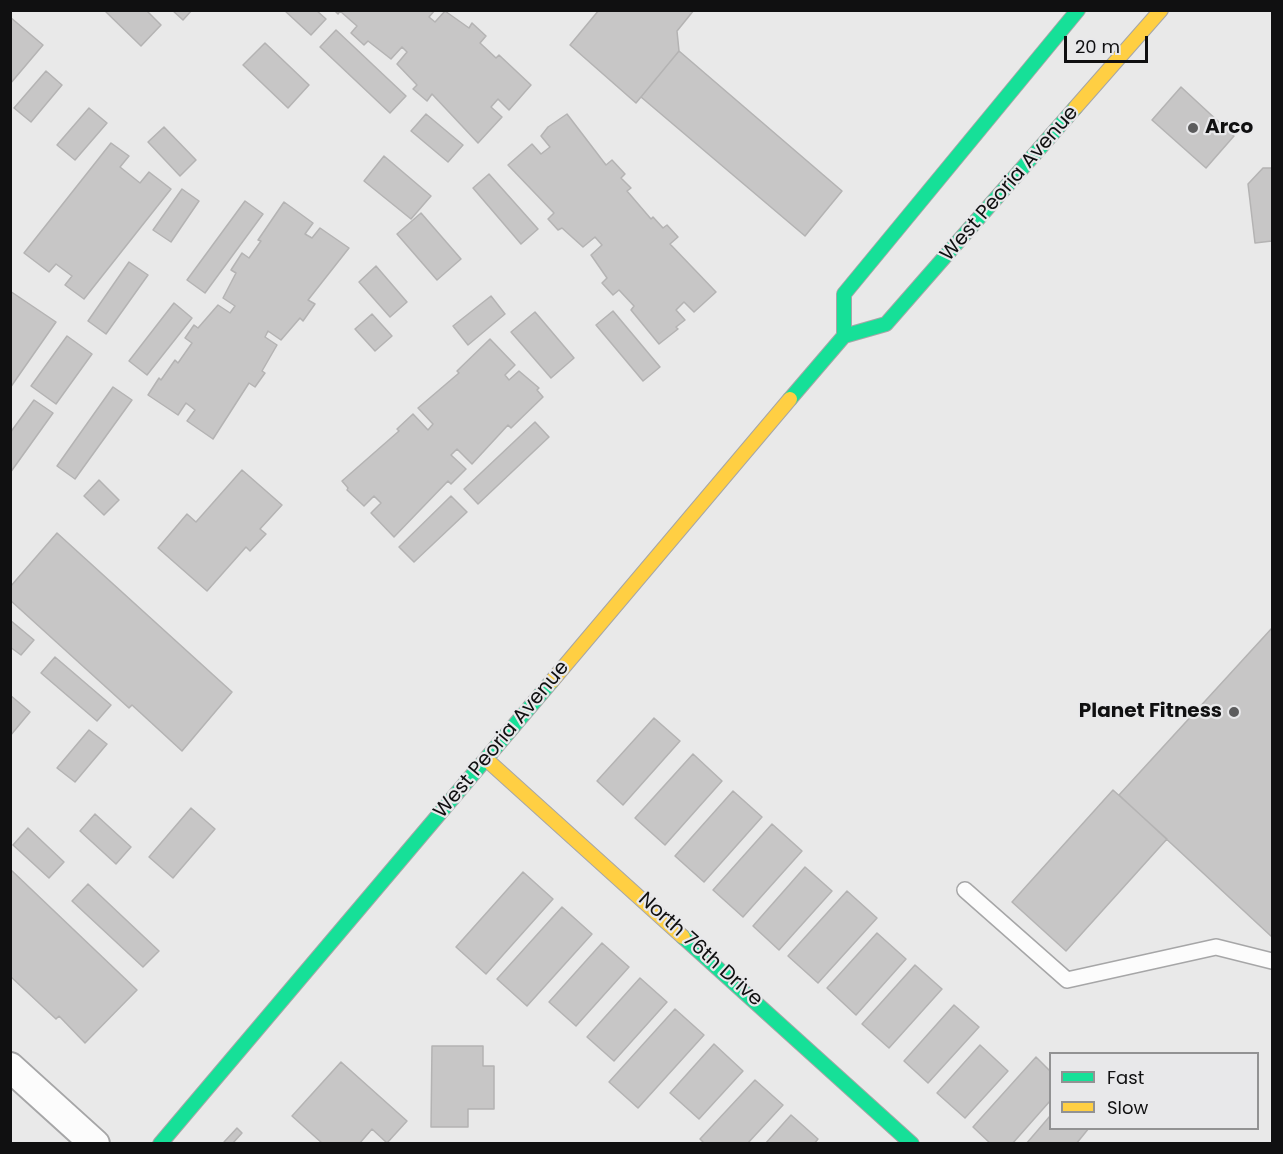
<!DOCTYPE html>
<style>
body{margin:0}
#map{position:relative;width:1283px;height:1154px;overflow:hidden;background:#e9e9e9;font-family:Poppins,sans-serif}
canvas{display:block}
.frame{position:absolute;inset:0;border:12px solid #101011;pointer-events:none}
.legend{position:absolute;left:1049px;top:1052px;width:210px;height:78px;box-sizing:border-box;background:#e8e8ea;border:2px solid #929293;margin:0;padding:8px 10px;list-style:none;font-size:18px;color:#101011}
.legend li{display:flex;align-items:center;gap:12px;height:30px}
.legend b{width:30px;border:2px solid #929293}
.scale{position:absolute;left:1064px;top:36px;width:84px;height:27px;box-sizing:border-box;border:3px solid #101011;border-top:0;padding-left:8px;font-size:18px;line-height:21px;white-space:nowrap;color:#101011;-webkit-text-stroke:4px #e8e8ea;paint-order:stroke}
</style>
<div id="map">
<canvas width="1283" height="1154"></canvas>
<div class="frame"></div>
<ul class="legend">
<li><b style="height:8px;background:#16e098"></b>Fast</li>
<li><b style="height:8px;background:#ffcf43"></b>Slow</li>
</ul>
<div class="scale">20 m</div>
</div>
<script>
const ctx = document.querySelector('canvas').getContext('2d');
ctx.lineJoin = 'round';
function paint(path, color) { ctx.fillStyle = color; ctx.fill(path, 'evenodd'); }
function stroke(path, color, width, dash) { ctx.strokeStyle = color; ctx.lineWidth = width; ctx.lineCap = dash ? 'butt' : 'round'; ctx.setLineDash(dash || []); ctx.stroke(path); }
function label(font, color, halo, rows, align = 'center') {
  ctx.font = font + ' Poppins,sans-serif'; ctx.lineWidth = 4.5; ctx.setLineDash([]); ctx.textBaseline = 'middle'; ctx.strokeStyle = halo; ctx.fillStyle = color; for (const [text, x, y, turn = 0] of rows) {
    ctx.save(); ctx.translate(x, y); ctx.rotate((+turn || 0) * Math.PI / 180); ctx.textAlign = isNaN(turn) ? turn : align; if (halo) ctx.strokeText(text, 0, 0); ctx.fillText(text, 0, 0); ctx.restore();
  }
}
const building = new Path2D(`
 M104,10H146L161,25L141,46Z
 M172,10H192L183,20Z
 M284,10H316L326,19L311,35Z
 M334,10H435L429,17L435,22L445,11L469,28L472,23L486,36L480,43L496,58L499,55L531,85L509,110L498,99L491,107L502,117L478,143L432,94L427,101L413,89L417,85L397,64L407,52L402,47L391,59L368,41L364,45L351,33L357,26L340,11L338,14Z
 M599,10H694L677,31L679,51L636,103L570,45Z
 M10,17L43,45L10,84Z
 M336,30L406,96L390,113L320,47Z
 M265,43L309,85L288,108L243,65Z
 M679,51L842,191L805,236L641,97Z
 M46,71L62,85L31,122L14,108Z
 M1181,87L1234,136L1206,168L1152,120Z
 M89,108L107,123L75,160L57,145Z
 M426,114L463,145L448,162L411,131Z
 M567,114L606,165L612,160L625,174L621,178L631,188L627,191L651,219L653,217L663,228L667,225L678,237L670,244L716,292L694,312L684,302L676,310L685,320L676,327L678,329L659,344L631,310L634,306L619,290L613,295L602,283L607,278L591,255L602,245L595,237L583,247L562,228L558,230L548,219L554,213L508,165L532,144L541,154L550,147L541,136L548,127Z
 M164,127L196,160L180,176L148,142Z
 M111,143L129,156L120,167L140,183L149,172L171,189L84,299L65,285L72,276L56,264L49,272L24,253Z
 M384,156L431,196L411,219L364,181Z
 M1263,168H1272V241L1255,243L1248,184Z
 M489,174L538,229L521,244L473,188Z
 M182,189L199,201L171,242L153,230Z
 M245,201L263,214L205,293L187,280Z
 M284,202L313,223L305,234L312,238L320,228L349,248L308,300L315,304L303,321L300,318L281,340L268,331L265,337L277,345L262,371L265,373L255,387L249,383L213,439L187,421L195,410L186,403L178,415L148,395L159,378L161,380L175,360L178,363L192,343L185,338L194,325L198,328L218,305L230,313L235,306L223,298L236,273L231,270L242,253L249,258L261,241L258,240Z
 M421,213L461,259L437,280L397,234Z
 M129,262L148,275L106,334L88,321Z
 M376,266L407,302L390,317L359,282Z
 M10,291L56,322L10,388Z
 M491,296L505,314L468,345L453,326Z
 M174,303L192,318L147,375L129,361Z
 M613,311L660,367L643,381L596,325Z
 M535,312L574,358L551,378L511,332Z
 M372,314L392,336L375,351L355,329Z
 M67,336L92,354L56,404L31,386Z
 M490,339L515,365L505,375L509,380L519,371L539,388L537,390L543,397L511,428L508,425L472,464L457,449L451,455L466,469L451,484L448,481L394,537L371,513L381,503L374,496L364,506L347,490L348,488L342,481L399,431L397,429L413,414L428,430L433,424L418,408L459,373L457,371Z
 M113,387L132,400L75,479L57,466Z
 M34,400L53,413L10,473V433Z
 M535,422L549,437L478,504L464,489Z
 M242,470L282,505L260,529L266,534L250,551L246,547L207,591L158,548L187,514L196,522Z
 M99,480L119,500L104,515L84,496Z
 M451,496L467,512L414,562L399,547Z
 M57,533L232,692L182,751L132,705L129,708L10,600V587Z
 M10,620L34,640L21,655L10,647Z
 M1272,628V937L1119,795Z
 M55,657L111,705L97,721L41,673Z
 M10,695L30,712L10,736Z
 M654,718L680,741L623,805L597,781Z
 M89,730L107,744L75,782L57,768Z
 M693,754L722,781L665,845L635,818Z
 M1113,790L1167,839L1066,951L1012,902Z
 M733,791L762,817L704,882L675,856Z
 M191,808L215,829L173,878L149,857Z
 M95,814L131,847L116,864L80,831Z
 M772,824L802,851L743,917L713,890Z
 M28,828L64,862L49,878L13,845Z
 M805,867L832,891L779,950L753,926Z
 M10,869L137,990L85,1043L59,1016L56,1019L10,976Z
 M523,872L553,899L486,974L456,947Z
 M88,884L159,951L143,967L72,901Z
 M847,891L877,918L818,983L788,956Z
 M562,907L592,934L527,1006L497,979Z
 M877,933L906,959L856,1015L827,988Z
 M602,943L629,967L576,1026L549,1002Z
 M915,965L942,989L889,1048L862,1024Z
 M640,978L667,1002L614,1061L587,1037Z
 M954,1005L979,1027L928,1083L904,1061Z
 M675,1009L704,1035L638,1108L609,1082Z
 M714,1044L743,1071L699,1119L670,1093Z
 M980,1045L1008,1071L965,1118L937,1093Z
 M432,1046H483V1066H494V1109H468V1127H431Z
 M1036,1057L1050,1071V1101L1012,1144H991L973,1127Z
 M341,1062L407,1121L387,1143L372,1129L359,1144H323L292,1116Z
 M755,1080L783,1105L747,1144H705L700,1139Z
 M791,1115L818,1139L814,1144H765Z
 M1050,1116V1128H1089L1076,1144H1026Z
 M237,1128L242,1133L232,1144H225L224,1142Z`);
paint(building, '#c7c6c6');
stroke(building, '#b4b3b3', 1.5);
const lane = new Path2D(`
 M965,890L1067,980L1216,947L1272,961`);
const street = new Path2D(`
 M10,1067L95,1144`);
const fast = new Path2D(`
 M844,336V294L1078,10
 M790,399L844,336L886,324L1075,108
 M683,937L912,1144
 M160,1144L551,682`);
const slow = new Path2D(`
 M1075,108L1161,10
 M551,682L790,399
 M486,759L683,937`);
stroke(lane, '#a6a6a7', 18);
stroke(street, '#a6a6a7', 32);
stroke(fast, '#a6a6a7', 16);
stroke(slow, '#a6a6a7', 16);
stroke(lane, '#fcfcfc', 15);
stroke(street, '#fcfcfc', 28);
stroke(fast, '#16e098', 14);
stroke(slow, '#ffcf43', 14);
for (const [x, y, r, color] of [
 [1193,128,6,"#5c5c5d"],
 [1234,712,6,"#5c5c5d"]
]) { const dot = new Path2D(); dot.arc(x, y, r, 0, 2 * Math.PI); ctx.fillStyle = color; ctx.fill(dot); stroke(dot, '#e8e8ea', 2); }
label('bold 20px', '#101011', '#e8e8ea', [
 ["Arco",1205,128],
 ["Planet Fitness",1222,712,"right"]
], 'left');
label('20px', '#101011', '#e8e8ea', [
 ["West Peoria Avenue",1010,184,-49],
 ["West Peoria Avenue",502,740,-50],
 ["North 76th Drive",700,950,42]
]);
</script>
